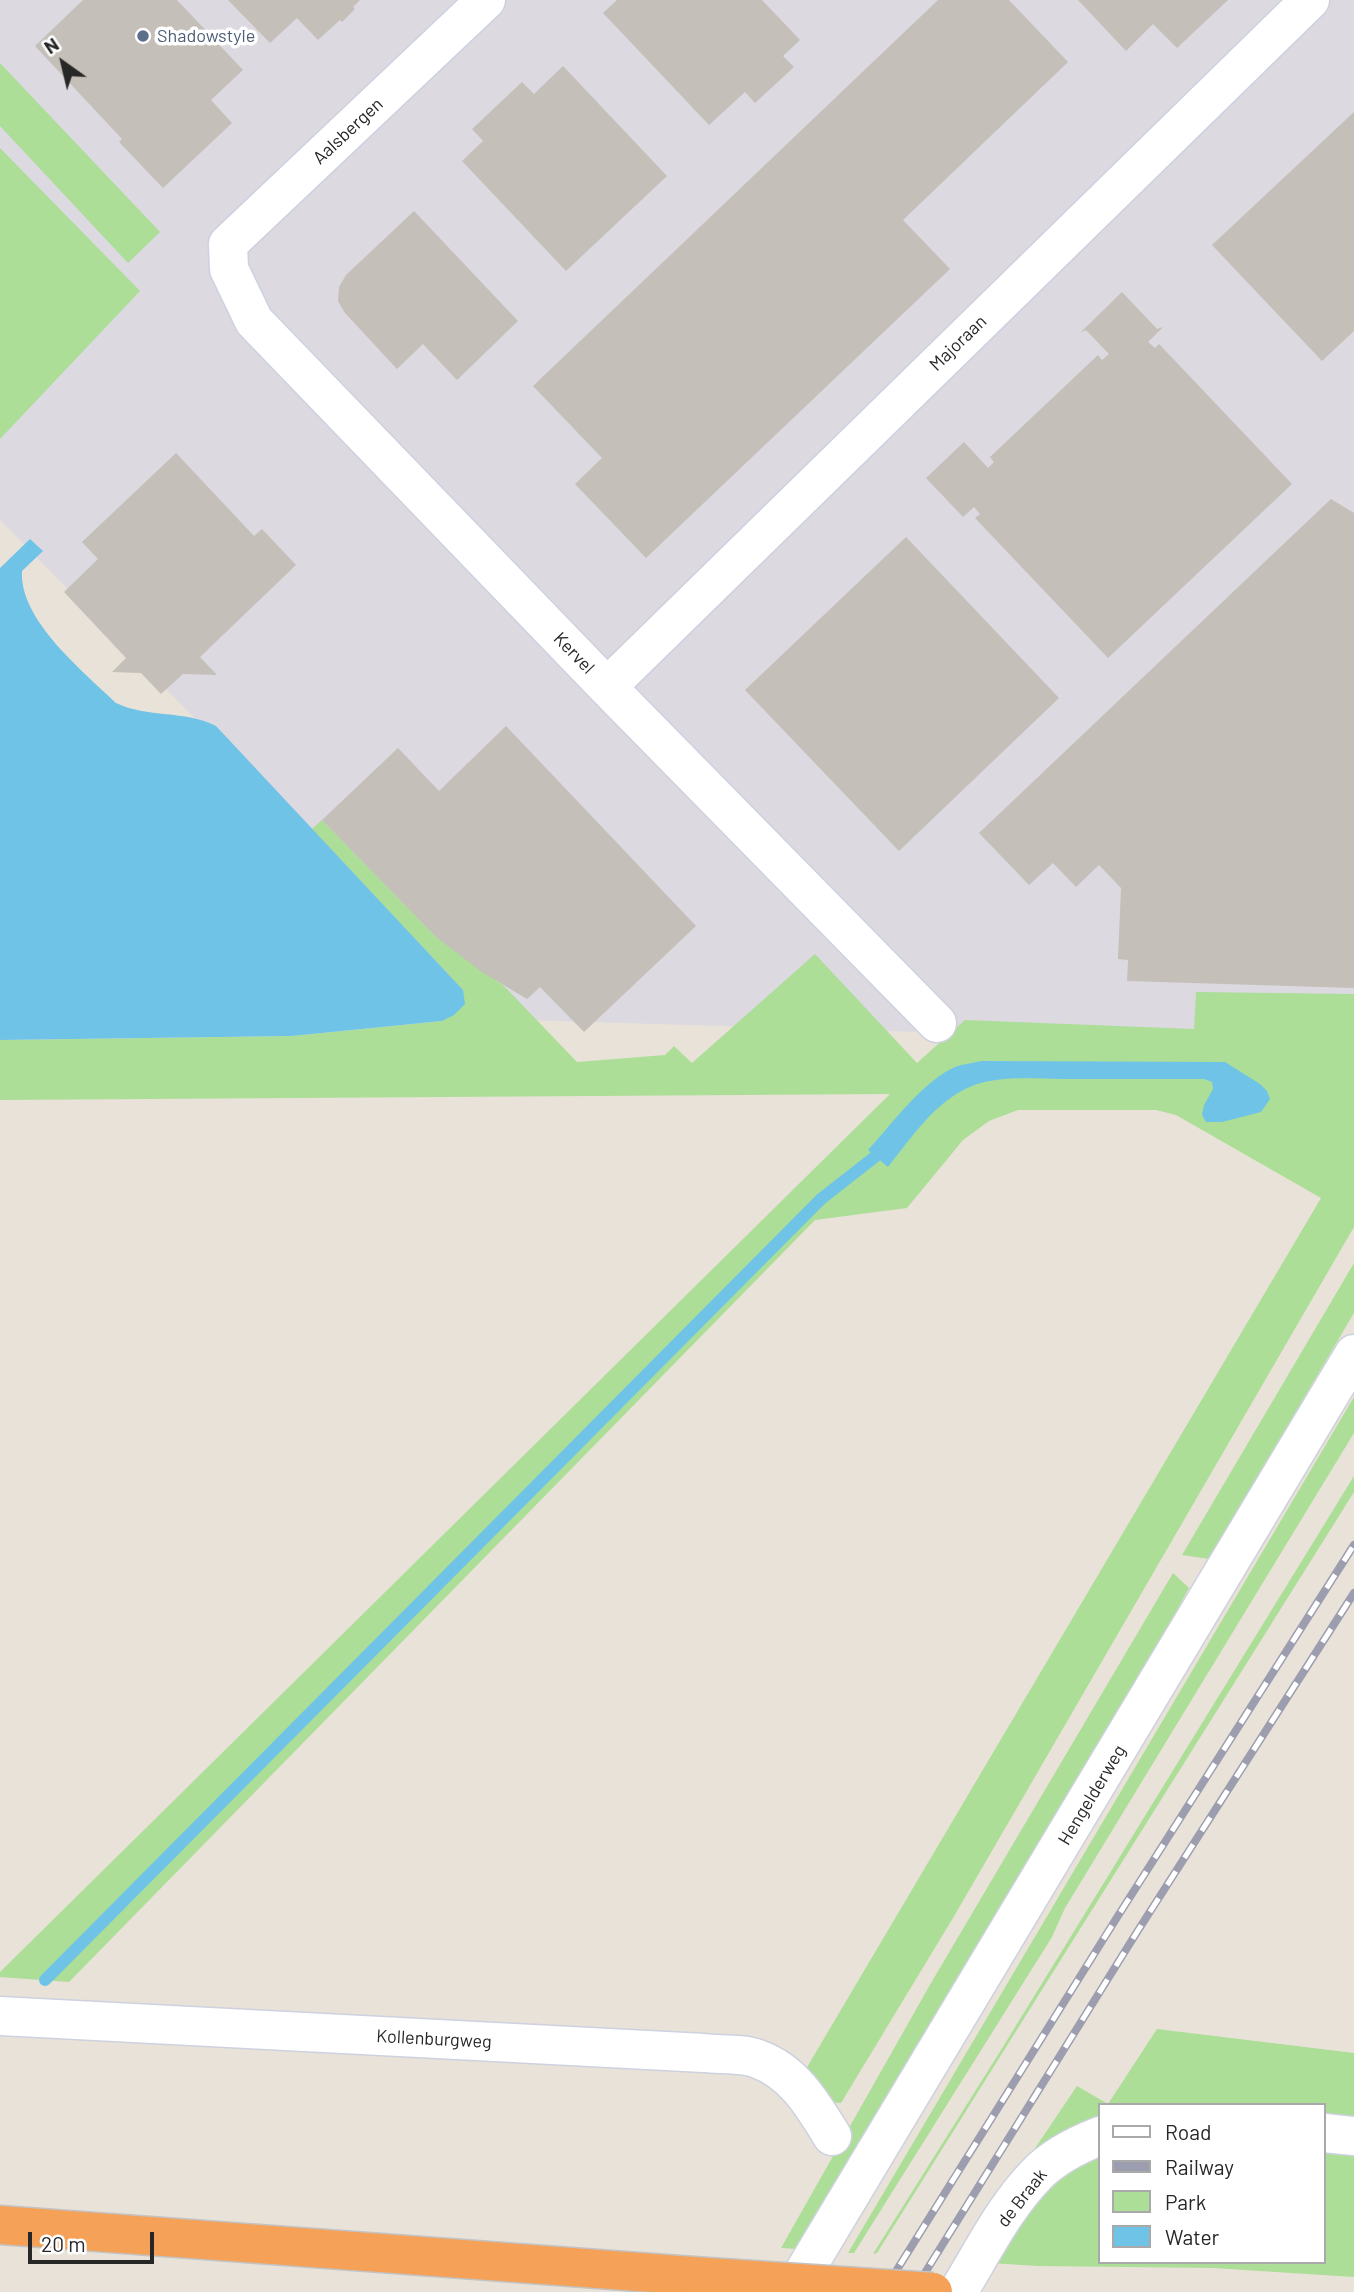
<!DOCTYPE html>
<style>
body{margin:0}
#map{position:relative;width:1354px;height:2292px;overflow:hidden;background:#e9e2d8;font-family:Barlow,sans-serif}
canvas{display:block}
.legend{position:absolute;left:1098px;top:2103px;width:228px;height:161px;box-sizing:border-box;background:#fff;border:2px solid #a9a9a9;margin:0;padding:9px 12px;list-style:none;font-size:21px;color:#272727}
.legend li{display:flex;align-items:center;gap:14px;height:35px}
.legend b{width:35px;border:2px solid #a9a9a9}
.north{position:absolute;left:28px;top:28px;width:70px;height:70px;-webkit-text-stroke:5px #fff;paint-order:stroke;rotate:326deg;font-size:19px;font-weight:700;line-height:28px;text-align:center;color:#272727}
.north::after{content:'';display:block;margin:auto;width:24px;height:32px;background:#272727;clip-path:polygon(50% 0,100% 100%,50% 72%,0 100%)}
.scale{position:absolute;left:28px;top:2232px;width:126px;height:32px;box-sizing:border-box;border:4px solid #272727;border-top:0;padding-left:9px;font-size:21px;line-height:24px;white-space:nowrap;color:#272727;-webkit-text-stroke:5px #fff;paint-order:stroke}
</style>
<div id="map">
<canvas width="1354" height="2292"></canvas>
<ul class="legend">
<li><b style="height:9px;background:#fff"></b>Road</li>
<li><b style="height:9px;background:#9c9eb0"></b>Railway</li>
<li><b style="height:19px;background:#acde97"></b>Park</li>
<li><b style="height:19px;background:#6fc3e7"></b>Water</li>
</ul>
<div class="north">N</div>
<div class="scale">20 m</div>
</div>
<script>
const ctx = document.querySelector('canvas').getContext('2d');
ctx.lineJoin = 'round';
function paint(path, color) { ctx.fillStyle = color; ctx.fill(path, 'evenodd'); }
function stroke(path, color, width, dash) { ctx.strokeStyle = color; ctx.lineWidth = width; ctx.lineCap = dash ? 'butt' : 'round'; ctx.setLineDash(dash || []); ctx.stroke(path); }
function label(font, color, halo, rows, align = 'center') {
  ctx.font = font + ' Barlow,sans-serif'; ctx.lineWidth = 7; ctx.setLineDash([]); ctx.textBaseline = 'middle'; ctx.strokeStyle = halo; ctx.fillStyle = color; for (const [text, x, y, turn = 0] of rows) {
    ctx.save(); ctx.translate(x, y); ctx.rotate((+turn || 0) * Math.PI / 180); ctx.textAlign = isNaN(turn) ? turn : align; if (halo) ctx.strokeText(text, 0, 0); ctx.fillText(text, 0, 0); ctx.restore();
  }
}
paint(new Path2D(`
 M0,0H1354V1045L490,1019L0,520Z`), '#dcd9e1');
paint(new Path2D(`
 M0,63L160,232L128,263L0,126Z
 M0,148L140,291L0,439Z
 M322,820L436,937L504,986L577,1062L665,1055L674,1046L692,1063L815,954L917,1063L965,1020L1194,1029L1196,992L1354,994V1227L953,1918L841,2103L825,2102L803,2074L1321,1198L1176,1115L1156,1110H1018L989,1121L963,1140L907,1208L815,1220L69,1982L0,1977V1972L890,1094L0,1100V1040L292,1036L442,1021L463,990L312,829Z
 M1354,1263V1313L1209,1559L1182,1555Z
 M1354,1397V1433L1065,1908L1052,1937L854,2253H848Z
 M1354,1476V1492L877,2253L873,2254L1001,2050Z
 M1173,1573L1189,1588L1105,1740L798,2249L781,2248L931,1983Z
 M1157,2029L1354,2053V2125L1324,2122V2105H1100V2121L959,2261L1077,2086L1108,2104Z
 M1324,2142L1354,2144V2277L1213,2268L1038,2266L990,2263L1029,2204L1059,2176L1100,2151V2262H1324Z`), '#acde97');
paint(new Path2D(`
 M30,539L43,551L22,571C19,620 83,671 116,703C147,718 185,710 216,726L463,990L465,1004L454,1015L442,1021L292,1036L0,1040V568Z
 M982,1061L1225,1062L1260,1084L1267,1091L1270,1099L1261,1112L1222,1122H1206L1202,1115L1204,1105L1213,1089L1212,1082L1204,1079C1157,1079 1110,1079 1064,1079C1035,1079 1000,1075 972,1086C935,1101 912,1137 888,1167L868,1150C892,1124 923,1081 955,1067C963,1064 973,1063 982,1061Z`), '#6fc3e7');
stroke(new Path2D(`
 M45,1980L821,1199L876,1156`), '#6fc3e7', 12);
paint(new Path2D(`
 M83,0H177L243,70L211,100L232,123L163,188L119,142L122,139L35,46Z
 M228,0H360L353,7L355,9L342,22L340,20L318,40L297,18L270,43Z
 M617,0H762L800,40L783,56L794,67L755,103L745,92L709,125L603,13Z
 M938,0H1009L1068,62L903,220L950,269L646,558L575,484L602,458L533,386Z
 M1078,0H1228L1177,48L1153,24L1126,51Z
 M563,66L667,176L566,271L462,161L483,141L472,129L522,82L534,94Z
 M1354,112V331L1322,361L1212,245Z
 M414,211L518,321L457,380L423,344L397,369L345,313L338,301L339,287L346,275Z
 M1122,292L1157,329L1163,327L1148,342L1155,348L1159,344L1292,484L1108,658L975,518L980,514L974,507L963,517L926,478L964,442L988,468L994,462L990,457L1098,355L1102,360L1109,354L1086,330L1081,332Z
 M176,453L254,536L262,529L296,565L200,657L217,675L183,674L161,694L141,673L112,672L126,658L64,592L98,559L82,542Z
 M1331,499L1354,513V988L1127,981L1128,960L1118,959L1121,888L1099,865L1076,887L1053,863L1029,885L979,833Z
 M906,537L1059,698L899,851L745,690Z
 M506,726L696,926L584,1032L540,987L527,999L482,972L436,937L322,820L398,748L439,791Z`), '#c4bfb8');
const street = new Path2D(`
 M486,0L228,244L229,269L254,321L607,687L937,1023
 M607,687L1310,0
 M0,2016L704,2053C720,2055 742,2053 758,2059C794,2072 813,2105 832,2136
 M1324,2133L1354,2136
 M958,2292C982,2253 1004,2208 1036,2175C1053,2157 1077,2145 1100,2136`);
const secondary = new Path2D(`
 M792,2292L1354,1354`);
const highway = new Path2D(`
 M0,2225L693,2276`);
stroke(street, '#ced1df', 41);
stroke(secondary, '#ced1df', 41);
stroke(highway, '#c3c3c3', 41);
stroke(street, '#fff', 38);
stroke(secondary, '#fff', 38);
stroke(highway, '#f5a157', 38);
const rail = new Path2D(`
 M883,2292L1116,1919L1354,1545
 M913,2292L1137,1932L1354,1593`);
stroke(rail, '#9c9eb0', 8);
stroke(rail, '#fff', 5, [16]);
const highwayBridge = new Path2D(`
 M693,2276L933,2292`);
stroke(highwayBridge, '#c3c3c3', 41, []);
stroke(highwayBridge, '#f5a157', 38);
for (const [x, y, r, color] of [
 [143,36,7,"#5c6f8a"]
]) { const dot = new Path2D(); dot.arc(x, y, r, 0, 2 * Math.PI); ctx.fillStyle = color; ctx.fill(dot); stroke(dot, '#fff', 2.5); }
label('18px', '#4e5e75', '#fff', [
 ["Shadowstyle",157,36]
], 'left');
label('18px', '#272727', '#fff', [
 ["Aalsbergen",348,131,-43],
 ["Majoraan",958,343,-44],
 ["Kervel",574,653,46],
 ["Hengelderweg",1092,1795,-59],
 ["Kollenburgweg",434,2039,3],
 ["de Braak",1022,2198,-52]
]);
</script>
